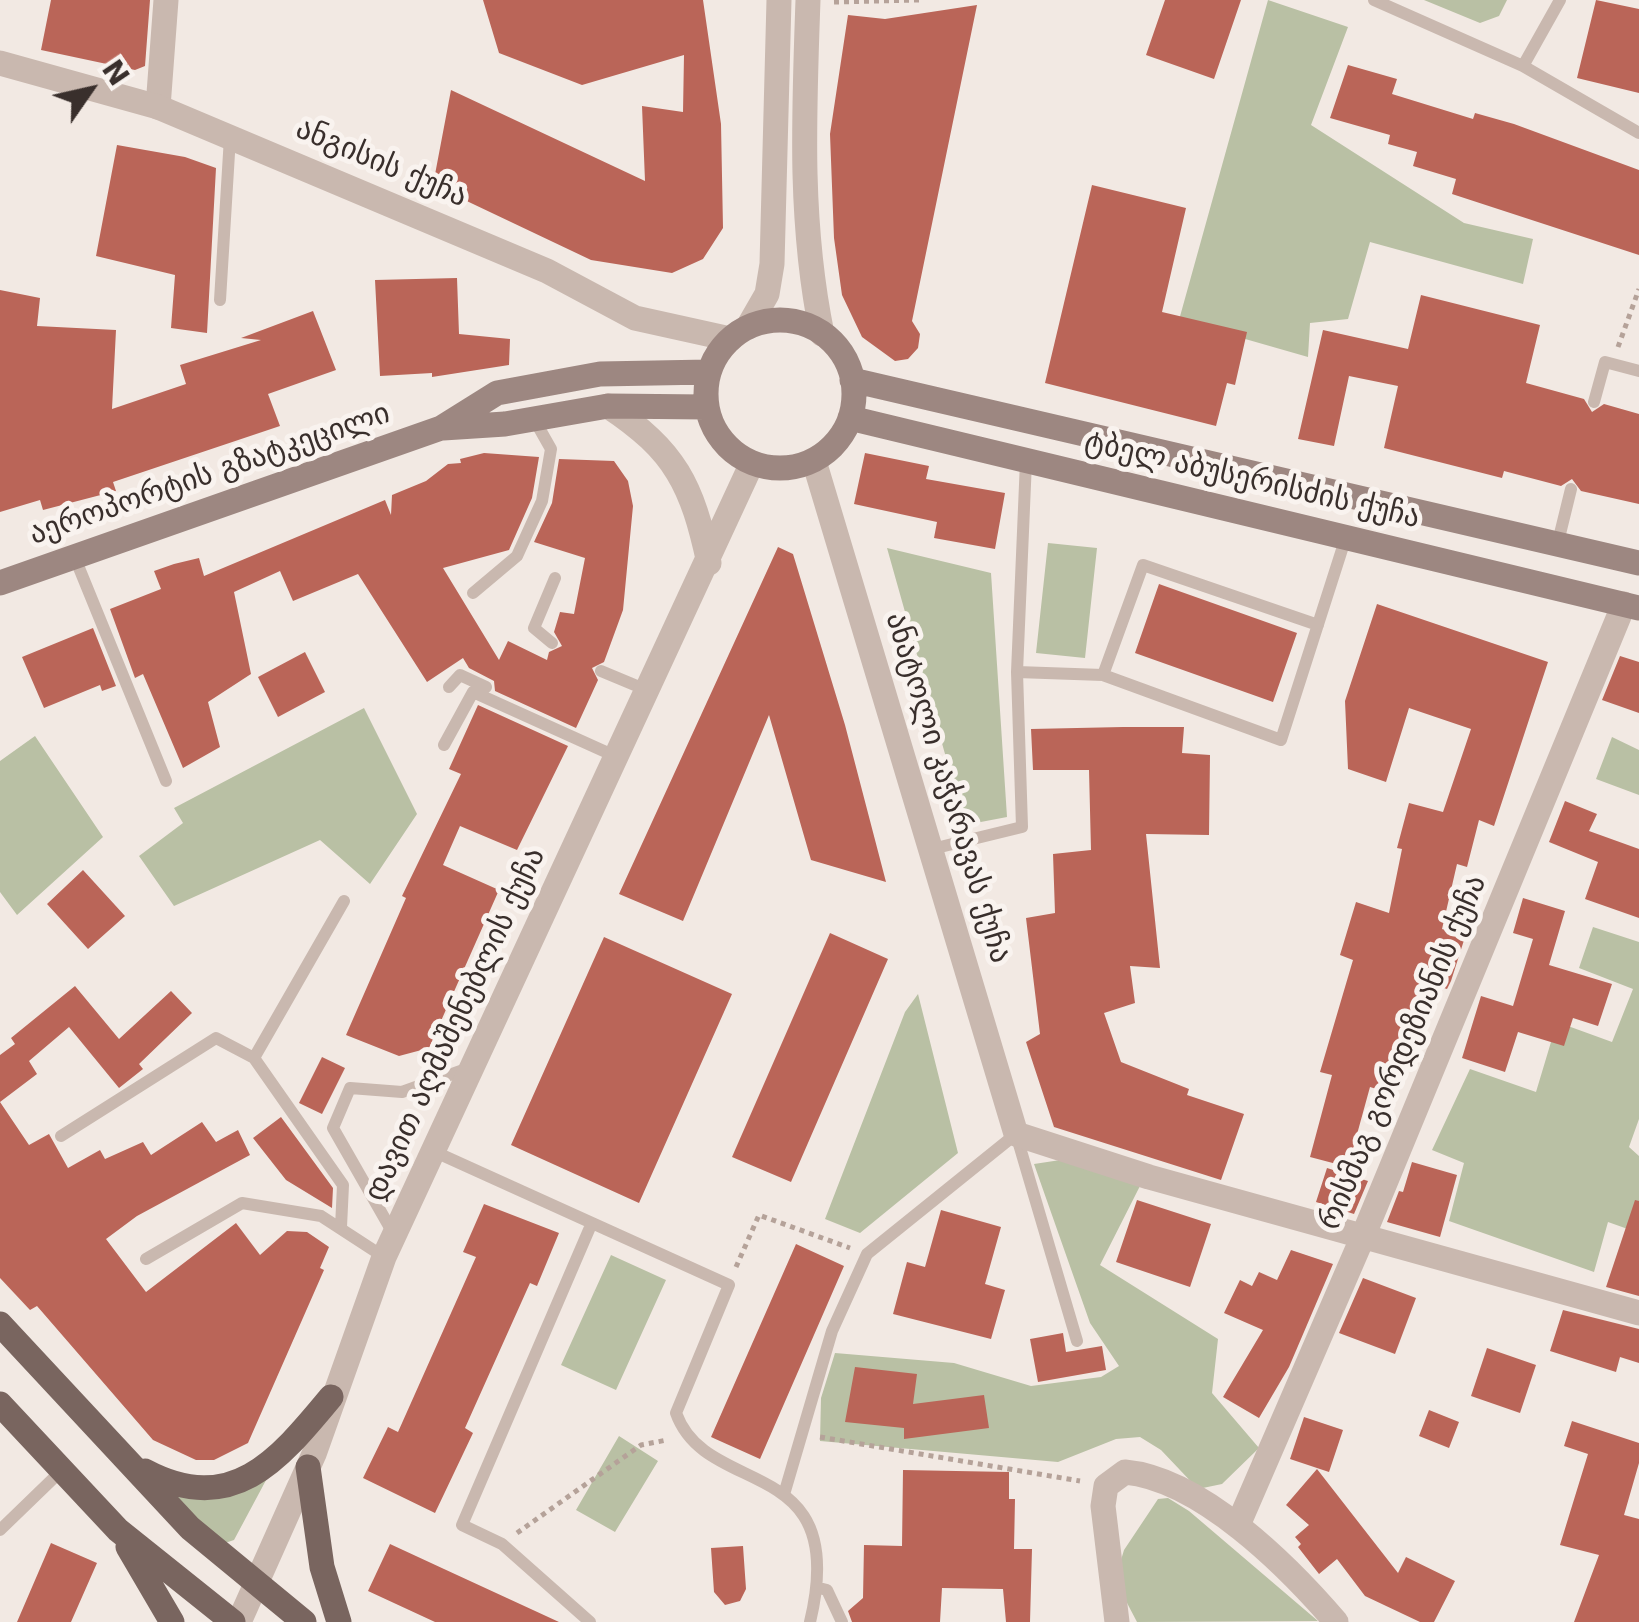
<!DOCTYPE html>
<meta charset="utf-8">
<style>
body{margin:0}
#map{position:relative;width:1639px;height:1622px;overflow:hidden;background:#f2e9e3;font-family:"DejaVu Sans",sans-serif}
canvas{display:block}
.north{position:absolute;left:40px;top:40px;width:100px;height:100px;-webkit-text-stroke:8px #f9f3ef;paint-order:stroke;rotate:56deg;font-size:28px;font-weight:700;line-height:40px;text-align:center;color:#392f2c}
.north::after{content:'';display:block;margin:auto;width:35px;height:45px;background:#392f2c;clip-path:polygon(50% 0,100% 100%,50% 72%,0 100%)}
</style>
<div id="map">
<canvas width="1639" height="1622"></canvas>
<div class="north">N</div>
</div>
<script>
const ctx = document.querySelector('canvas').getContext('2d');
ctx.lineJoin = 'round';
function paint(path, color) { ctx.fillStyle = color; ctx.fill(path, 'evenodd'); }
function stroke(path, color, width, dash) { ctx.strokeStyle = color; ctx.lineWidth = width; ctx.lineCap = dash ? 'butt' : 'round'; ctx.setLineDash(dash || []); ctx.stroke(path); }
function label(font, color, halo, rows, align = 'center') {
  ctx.font = font + ' "DejaVu Sans","Noto Sans Georgian",sans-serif'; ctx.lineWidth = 10; ctx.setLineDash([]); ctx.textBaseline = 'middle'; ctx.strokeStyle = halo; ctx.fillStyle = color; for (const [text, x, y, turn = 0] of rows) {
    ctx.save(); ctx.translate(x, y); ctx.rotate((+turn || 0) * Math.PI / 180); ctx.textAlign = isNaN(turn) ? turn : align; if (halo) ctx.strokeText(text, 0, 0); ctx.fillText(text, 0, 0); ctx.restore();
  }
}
paint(new Path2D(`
 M1268,0L1348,27L1311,125L1464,223L1533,239L1523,284L1370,242L1348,319L1310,323L1308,357L1179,320Z
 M1424,0H1507L1499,16L1480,23Z
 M1048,543L1097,548L1085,658L1036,653Z
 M887,548L991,573L1007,817L965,825Z
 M364,708L417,814L370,884L320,840L174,906L139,856L183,823L174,808Z
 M35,736L103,837L17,915L0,892V761Z
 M1612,737L1639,750V795L1596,779Z
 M1593,927L1639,942V1119L1629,1147L1639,1156V1233L1608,1222L1594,1272L1449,1221L1464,1163L1432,1150L1470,1069L1536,1092L1557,1022L1612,1042L1633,989L1579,968Z
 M918,994L958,1153L860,1233L825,1219L905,1012Z
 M1067,1159L1141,1184L1100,1265L1218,1339L1212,1393L1259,1448L1222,1484L1198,1489L1161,1450L1140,1437L1116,1439L1058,1462L820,1441L821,1398L835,1353L954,1363L1031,1386L1101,1377L1119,1366L1090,1323L1034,1164Z
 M611,1255L666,1280L616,1390L561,1365Z
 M619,1436L658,1461L615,1532L576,1510Z
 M272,1469L234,1540L222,1544L165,1492Z
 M1168,1498L1189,1511L1318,1621L1137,1622L1115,1580L1124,1550L1158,1499Z`), '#b9c0a4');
paint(new Path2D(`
 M51,0H150L145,66L135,70L41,50Z
 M483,0H703L721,124L723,228L703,259L672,273L591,260L433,185L451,90L645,181L642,106L683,112L684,55L582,85L499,53Z
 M1165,0H1241L1214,79L1146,55Z
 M1596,0L1639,9V93L1577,78Z
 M977,5L912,321L920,334L918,348L908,359L895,361L862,337L842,295L834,238L830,134L848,15L885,19Z
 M1348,65L1397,79L1392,94L1473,119L1475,113L1514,124L1639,170V255L1452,194L1456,179L1413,166L1417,152L1388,144L1390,135L1330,118Z
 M117,145L185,157L216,168L207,333L171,328L175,275L96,256Z
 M1092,185L1186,208L1162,312L1247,332L1235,385L1227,383L1216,426L1045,383Z
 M457,278L459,334L510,339L509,365L432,377V373L380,376L375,280Z
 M0,290L40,298L37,326L116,330L112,409L186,384L180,365L261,340L241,338L313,311L336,370L268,394L280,426L113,482L116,491L43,510L40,500L0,512Z
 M1421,295L1540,325L1526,383L1584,399L1592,412L1604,404L1639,414V504L1581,491L1572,479L1561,486L1504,471L1502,478L1384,448L1398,386L1349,376L1334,446L1298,439L1323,330L1408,349Z
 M484,453L539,457L532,498L509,550L443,568L499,660L508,641L547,660L549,652L562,646L554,632L560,612L574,614L585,558L534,542L552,503L559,459L614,461L628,481L633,506L623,610L604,662L592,668L598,680L576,728L495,691L494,681L469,668L463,658L427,682L358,574L293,601L280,571L234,592L251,674L208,702L220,747L183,768L143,674L135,678L110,609L161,589L154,571L174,564L199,558L204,576L385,500L391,515L392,495L426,481L448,464L461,463L460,459Z
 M865,453L929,466L926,479L1005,493L995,549L934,538L937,522L854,504Z
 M778,547L793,554L845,725L886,882L811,860L769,715L683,921L619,894Z
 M1159,584L1297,633L1273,702L1135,653Z
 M1377,604L1548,662L1494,826L1479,820L1467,867L1457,864L1442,929L1465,937L1451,981L1447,989L1425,982L1396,1095L1370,1087L1348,1167L1310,1157L1332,1075L1320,1072L1353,960L1340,955L1356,902L1389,913L1402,849L1397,848L1409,803L1443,812L1471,729L1409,708L1386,782L1348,769L1345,701Z
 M93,628L116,686L102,691L100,685L44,708L22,657Z
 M305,652L325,692L278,717L258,677Z
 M1620,656L1639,662V713L1602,700Z
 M478,705L568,746L517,850L460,826L443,865L499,890L429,1048L399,1056L346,1035L406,898L402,896L461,774L449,769Z
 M1123,727H1184L1182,753L1210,755L1209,835L1146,834L1160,968L1130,966L1135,1003L1104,1013L1121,1062L1189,1089L1187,1095L1244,1114L1221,1180L1054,1127L1026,1042L1040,1034L1026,918L1055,913L1053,854L1091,850L1089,770H1033L1031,729Z
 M1565,801L1597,814L1589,831L1639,849V918L1585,899L1598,862L1549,842Z
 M83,870L125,916L88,949L47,904Z
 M1523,898L1565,911L1549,965L1612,984L1598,1026L1573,1018L1564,1046L1518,1032L1505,1072L1462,1058L1481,996L1513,1006L1533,939L1513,933Z
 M830,933L888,959L791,1182L732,1157Z
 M604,937L732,994L639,1203L511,1145Z
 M75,986L119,1039L171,991L192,1013L139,1064L143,1069L119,1088L69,1027L29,1061L37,1074L0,1102L29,1145L49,1134L68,1168L100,1150L105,1159L143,1142L151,1155L202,1122L216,1142L238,1130L250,1155L137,1216L106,1239L146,1292L236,1223L260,1255L287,1231L307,1232L329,1247L320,1268L324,1270L248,1443L214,1460H196L153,1440L37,1306L30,1310L0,1278V1055L15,1044L11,1038Z
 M322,1057L345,1068L322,1114L299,1103Z
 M281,1117L333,1188L332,1208L286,1180L253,1138Z
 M1412,1162L1457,1175L1440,1237L1387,1222L1399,1191L1403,1192Z
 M1327,1168L1368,1181L1354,1214L1316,1202Z
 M1137,1200L1211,1224L1190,1287L1116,1262Z
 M1635,1200L1639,1201V1296L1606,1287Z
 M484,1204L559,1233L537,1286L530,1283L465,1428L473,1433L435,1513L363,1478L388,1427L398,1432L476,1257L463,1252Z
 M941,1210L1001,1227L985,1284L1005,1290L991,1339L893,1314L907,1262L925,1267Z
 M796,1244L844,1266L760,1459L711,1437Z
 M1291,1250L1333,1264L1289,1367L1259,1418L1223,1397L1263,1330L1224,1313L1240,1280L1252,1286L1259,1272L1277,1280Z
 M1363,1278L1416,1298L1395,1354L1339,1333Z
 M1563,1310L1639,1329V1363L1620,1357L1616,1372L1550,1351Z
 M1063,1333L1066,1352L1102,1346L1106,1370L1038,1382L1030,1339Z
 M1487,1348L1536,1365L1520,1413L1471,1396Z
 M855,1367L917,1374L913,1404L984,1395L989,1428L904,1439V1428L845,1422Z
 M1429,1410L1459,1422L1449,1448L1419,1436Z
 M1304,1417L1343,1430L1329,1472L1290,1459Z
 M1572,1421L1639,1443V1463L1624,1515L1639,1519V1622H1574L1599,1555L1560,1545L1588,1454L1564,1446Z
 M1317,1469L1398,1573L1406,1557L1455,1581L1434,1622H1420L1365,1596L1337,1559L1319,1574L1298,1547L1301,1544L1295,1537L1309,1525L1286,1505Z
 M903,1470L1009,1472V1499H1015L1014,1549H1032L1030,1622H1006L1003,1589L942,1588L940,1622H852L848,1611L863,1598L864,1545L902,1546Z
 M51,1543L97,1563L71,1622H17Z
 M390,1544L444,1569L559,1622H435L368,1591Z
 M743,1546L746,1589L740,1601L725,1605L714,1592L711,1548Z`), '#ba6558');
stroke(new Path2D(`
 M834,2L919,0
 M1618,347L1639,289
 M736,1267L759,1215L850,1248
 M820,1437L1080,1481
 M517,1533L641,1445L667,1440`), '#b5a299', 5, [5, 5]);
stroke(new Path2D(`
 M1374,0L1523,66L1639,133
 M1523,66L1560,0
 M220,300L230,137
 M1594,402L1605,362L1639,371
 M1026,461L1017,672L1103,675L1281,740L1346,537
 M1558,542L1571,489
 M75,558L166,781
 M473,593L517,556L542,501L551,449L534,419
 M552,643L534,628L555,578
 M601,671L649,691
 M1103,675L1143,565L1318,625
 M449,687L460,675L486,687
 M444,745L473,692L617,757
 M932,849L1022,827L1017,672
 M254,1058L343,1185L341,1227
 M61,1136L216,1038L254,1058L344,901
 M433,1151L729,1285L676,1413C707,1500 851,1451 810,1622
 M393,1233L333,1128L350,1088L402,1092L469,1068
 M146,1259L242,1203L321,1216L384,1257
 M785,1491L832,1331L867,1254L1016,1134L1077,1341
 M0,1530L61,1471
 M819,1588L827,1590L842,1622
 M590,1622L502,1544L462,1525L591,1225`), '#c9b8af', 12);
stroke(new Path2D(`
 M158,107L166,0
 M814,461L1016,1134L1149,1177L1639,1313
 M1238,1525L1364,1234L1624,604
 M1117,1622L1103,1506L1106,1486L1125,1472C1201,1479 1288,1566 1336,1622`), '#c9b8af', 25);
stroke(new Path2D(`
 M808,0C804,114 799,222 822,334
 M0,63L158,107L547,271L635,318L730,339
 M748,327L767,294L772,264L779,0
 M608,406C676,451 692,485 709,563
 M239,1622L314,1454L384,1257L752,463`), '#c9b8af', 25);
stroke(new Path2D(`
 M706 394a74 74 0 1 1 148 0a74 74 0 1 1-148 0Z
 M852,380L1639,563
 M850,418L1639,608
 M443,428L505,424L608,406L706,407
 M0,583L441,428L497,393L600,374L709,372`), '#9d8781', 25);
stroke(new Path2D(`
 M0,1324L190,1528L304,1622
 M0,1404L118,1530L233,1622
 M308,1467L322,1567L339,1622
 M145,1471C232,1517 278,1461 331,1397
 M128,1547L172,1622`), '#79655f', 25);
label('30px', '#392f2c', '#f9f3ef', [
 ["ანგისის ქუჩა",381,164,23],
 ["აეროპორტის გზატკეცილი",210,475,-19],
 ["ტბელ აბუსერისძის ქუჩა",1252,481,13],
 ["ანატოლი კაჭარავას ქუჩა",947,788,73],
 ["დავით აღმაშენებლის ქუჩა",456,1025,-65],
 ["რისმაგ გორდეზიანის ქუჩა",1404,1053,-67]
]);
</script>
